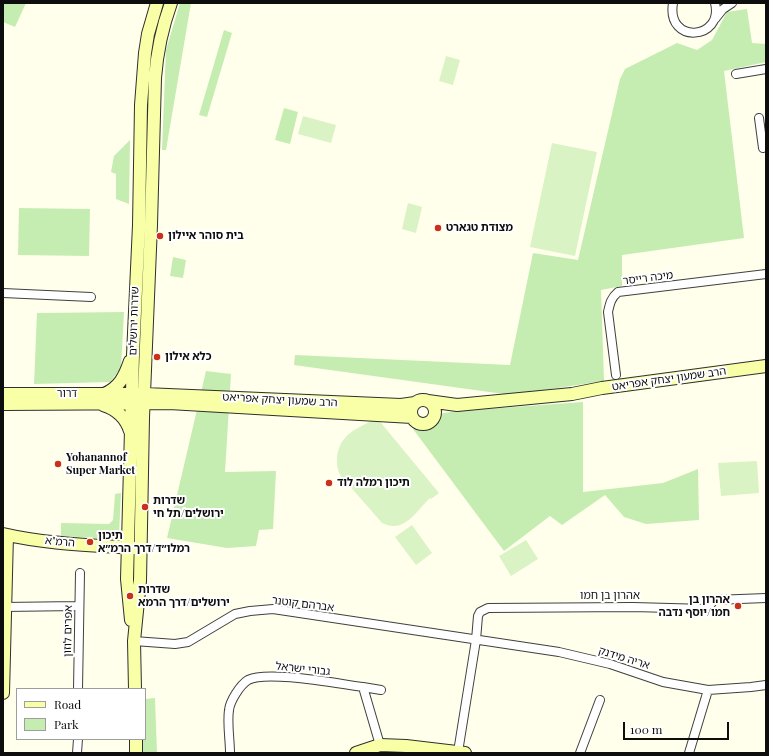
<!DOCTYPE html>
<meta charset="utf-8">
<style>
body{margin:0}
#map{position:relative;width:769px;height:756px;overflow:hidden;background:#ffffec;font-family:"Playfair Display",serif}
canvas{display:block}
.frame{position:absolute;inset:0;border:4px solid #0d0d0d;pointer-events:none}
.legend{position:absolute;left:16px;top:688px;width:130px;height:52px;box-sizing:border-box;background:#fff;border:1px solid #9e9e9e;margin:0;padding:5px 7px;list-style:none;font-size:12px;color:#0d0d0d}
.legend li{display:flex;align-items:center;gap:8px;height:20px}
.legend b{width:20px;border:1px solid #9e9e9e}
.scale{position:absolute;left:623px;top:722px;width:106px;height:18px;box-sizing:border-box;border:2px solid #0d0d0d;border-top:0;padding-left:5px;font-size:12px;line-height:14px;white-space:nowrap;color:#0d0d0d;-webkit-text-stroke:3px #fff;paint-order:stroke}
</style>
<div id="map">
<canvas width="769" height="756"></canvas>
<div class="frame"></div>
<ul class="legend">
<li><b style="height:5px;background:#f8ffa7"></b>Road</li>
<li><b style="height:11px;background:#c5edb2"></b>Park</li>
</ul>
<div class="scale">100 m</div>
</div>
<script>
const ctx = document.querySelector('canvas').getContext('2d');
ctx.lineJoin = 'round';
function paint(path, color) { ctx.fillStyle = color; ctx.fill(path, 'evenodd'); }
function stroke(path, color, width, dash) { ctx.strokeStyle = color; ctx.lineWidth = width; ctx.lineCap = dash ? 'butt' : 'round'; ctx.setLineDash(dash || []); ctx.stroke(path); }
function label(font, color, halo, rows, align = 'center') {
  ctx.font = font + ' "Playfair Display","Noto Sans Hebrew",serif'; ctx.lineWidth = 4; ctx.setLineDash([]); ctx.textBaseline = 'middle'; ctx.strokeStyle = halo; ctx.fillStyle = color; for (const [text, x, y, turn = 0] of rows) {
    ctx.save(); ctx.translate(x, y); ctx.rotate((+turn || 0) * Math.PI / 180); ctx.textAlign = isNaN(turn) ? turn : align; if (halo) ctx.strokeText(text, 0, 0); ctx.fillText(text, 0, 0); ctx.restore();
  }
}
paint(new Path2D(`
 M3,3H26L15,27L3,22Z
 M180,3H191L166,150H162L166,50Z
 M747,9L752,43L766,44V62L724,71L744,238L622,255V286L601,290L604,381L511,395L294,365L295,355L510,365L533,253L578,260L620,79L625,69L677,43L697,50L712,40L727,12Z
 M224,30L232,33L207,117L199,115Z
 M284,108L298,112L290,144L275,140Z
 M130,140L129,204L116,199V174L111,172L114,156Z
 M19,208L90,209L89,256L18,255Z
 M173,257L186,260L183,278L170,276Z
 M124,312L121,368L110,382L34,384L37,313Z
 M206,371L231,374L225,472L276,471L273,529L259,530L256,546L227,548L167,538Z
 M583,402V492L663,483L698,469L699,520L646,524L624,517L605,495L562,525L550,516L504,551L413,429C418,425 421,427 428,425C433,424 433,419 437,416C442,412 452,412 459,411Z
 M121,493L119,535L113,539L61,536V523L109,524L113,520L115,494Z
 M155,698L157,753H137V739H145V699Z`), '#c5edb2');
paint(new Path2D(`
 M446,56L460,60L453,85L439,81Z
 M303,116L336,125L331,143L298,134Z
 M552,143L597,152L575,256L530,247Z
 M408,203L422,207L416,233L402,229Z
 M377,418L439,493L431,499L430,498C416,511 405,534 382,523L341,476C337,470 337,465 337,458C339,433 359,428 377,418Z
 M757,461L759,493L721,496L718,463Z
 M412,525L432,553L416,565L395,537Z
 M526,540L538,559L511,576L499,556Z`), '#daf3c5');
const street = new Path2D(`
 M673,3C666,45 724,40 715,3
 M715,19L723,9L732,3
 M736,74L766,69
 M759,118L763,148
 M3,293L91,297
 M616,375L608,312C610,303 611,298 618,292L766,274
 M3,607L79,606
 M134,641L175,644L188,642L235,614L250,611L273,609L559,652L610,664L663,682L708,690L751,687L766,685
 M363,687L381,690
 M78,689L80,573
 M458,752L476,640L478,616L480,612L488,608L633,607L707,609L714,600L766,598
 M77,753L78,739
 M230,753C230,739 227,724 229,710C230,701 240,685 248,680C267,670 339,684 363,687L380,745
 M580,753L600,700
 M689,753L708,690`);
const secondary = new Path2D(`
 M3,394H145L401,405L415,403
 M104,394C119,388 125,376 130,361
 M411 412a12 12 0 1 1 24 0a12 12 0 1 1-24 0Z
 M428,401L457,405L572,394L602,388L766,366
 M3,404L169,403L412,417
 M103,405C116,409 126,418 130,431
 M3,534C46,544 91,545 135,548
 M131,620L127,579L133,355L139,225L141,105L145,53L148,34L157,3
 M135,689L134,641L140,581L143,418L151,225L155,78C157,52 162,28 171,3
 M3,693L7,535
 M136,739V753
 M356,753L380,745L406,746L465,753`);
stroke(street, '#404040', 10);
stroke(secondary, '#2f2f2f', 14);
stroke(street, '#fff', 8);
stroke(secondary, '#f8ffa7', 12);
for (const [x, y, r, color] of [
 [438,228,4,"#c93218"],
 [160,236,4,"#c93218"],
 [157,357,4,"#c93218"],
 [58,464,4,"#c93218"],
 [329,483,4,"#c93218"],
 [145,507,4,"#c93218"],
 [90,542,4,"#c93218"],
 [130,596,4,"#c93218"],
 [738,606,4,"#c93218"]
]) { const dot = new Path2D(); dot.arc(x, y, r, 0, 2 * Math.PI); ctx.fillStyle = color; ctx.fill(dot); stroke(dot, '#fff', 1.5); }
label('bold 11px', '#0d0d0d', '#fff', [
 ["מצודת טגארט",446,228],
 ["בית סוהר איילון",168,236],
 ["כלא אילון",165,357],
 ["Yohanannof",66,458],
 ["Super Market",66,471],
 ["תיכון רמלה לוד",337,483],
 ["שדרות",153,501],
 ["ירושלים/תל חי",153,514],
 ["תיכון",98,536],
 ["רמלו״ד/דרך הרמ״א",98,549],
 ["שדרות",138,590],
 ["ירושלים/דרך הרמא",138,603],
 ["אהרון בן",730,600,"right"],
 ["חמו/יוסף נדבה",730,613,"right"]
], 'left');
label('11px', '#0d0d0d', '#fff', [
 ["מיכה רייסר",648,278,-7],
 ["שדרות ירושלים",134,321,-88],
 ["הרב שמעון יצחק אפריאט",669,379,-8],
 ["דרור",67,394],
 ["הרב שמעון יצחק אפריאט",280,400,3],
 ["הרמ\"א",60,542,5],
 ["אהרון בן חמו",610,596],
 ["אברהם קוטנר",303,604,7],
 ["אפרים לוזון",68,631,-89],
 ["אריה מידנק",624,658,17],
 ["גבורי ישראל",303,669,6]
]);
</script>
